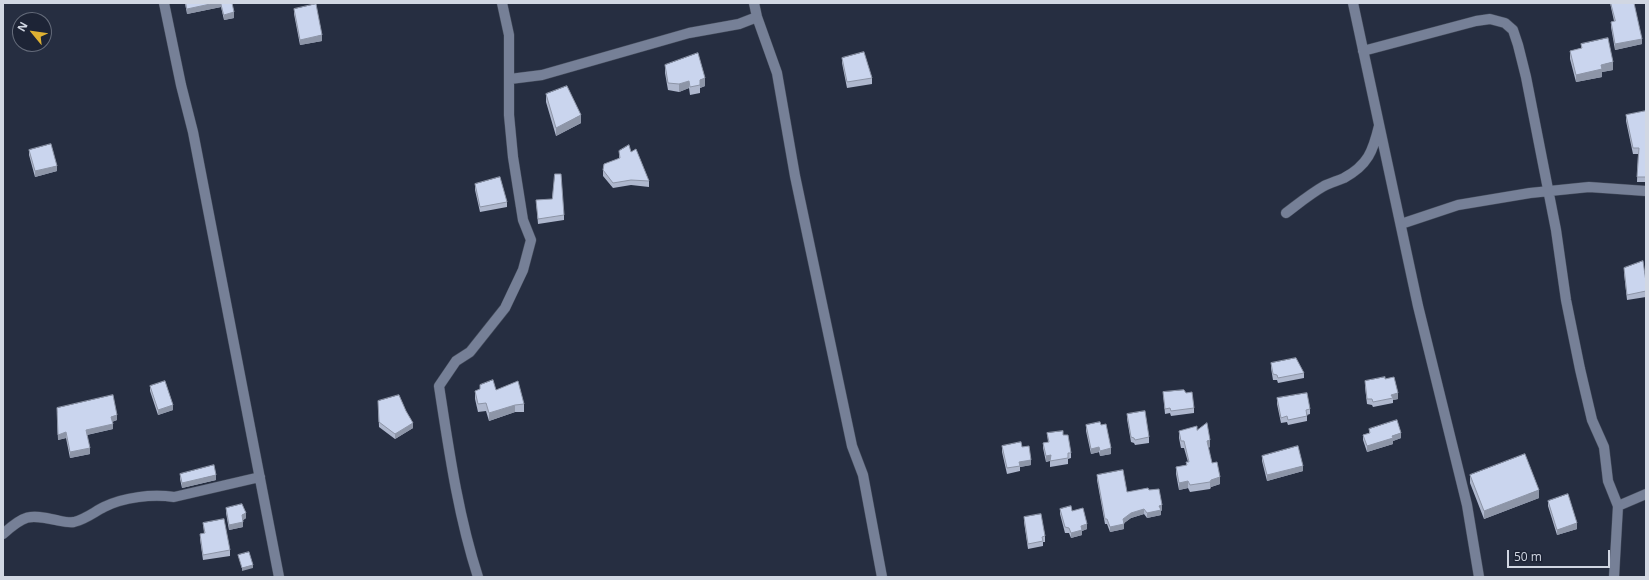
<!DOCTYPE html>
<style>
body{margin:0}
#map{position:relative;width:1649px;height:580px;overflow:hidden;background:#262e41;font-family:"Open Sans",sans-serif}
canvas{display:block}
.frame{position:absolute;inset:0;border:4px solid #d1d7e3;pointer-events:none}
.north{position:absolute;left:12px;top:12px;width:40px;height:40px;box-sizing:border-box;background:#1d2436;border:1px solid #656c7b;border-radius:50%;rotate:299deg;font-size:11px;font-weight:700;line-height:16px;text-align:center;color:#d1d7e3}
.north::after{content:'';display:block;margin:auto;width:14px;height:18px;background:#deb133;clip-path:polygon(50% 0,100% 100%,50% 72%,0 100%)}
.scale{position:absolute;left:1507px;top:550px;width:103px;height:18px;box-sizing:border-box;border:2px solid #d1d7e3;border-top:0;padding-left:5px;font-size:12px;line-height:14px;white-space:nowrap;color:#d1d7e3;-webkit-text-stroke:3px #1d2436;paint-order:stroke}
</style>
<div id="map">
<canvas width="1649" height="580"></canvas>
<div class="frame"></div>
<div class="north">N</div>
<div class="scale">50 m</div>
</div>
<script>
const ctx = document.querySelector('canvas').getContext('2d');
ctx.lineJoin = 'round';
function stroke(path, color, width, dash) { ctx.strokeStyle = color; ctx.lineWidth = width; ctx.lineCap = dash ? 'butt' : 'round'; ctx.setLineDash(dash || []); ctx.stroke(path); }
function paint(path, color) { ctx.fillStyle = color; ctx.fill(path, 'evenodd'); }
const minor = new Path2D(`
 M164,3L181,85L193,132L279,577
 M754,3L757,17L777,73L795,176L852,446L863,475L882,577
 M1353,3L1418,306L1467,505L1479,577
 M1363,51L1476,21L1490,19L1505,23L1513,30L1518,45L1526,77L1556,230L1566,300L1580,369L1592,420L1604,447L1608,481L1618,506L1614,577
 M510,79L542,75L689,33L739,24L757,17
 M1286,213C1298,204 1310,194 1324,186C1330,183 1337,181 1344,178C1368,165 1373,151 1379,126
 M1401,224L1458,205L1530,193L1589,187L1646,191
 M1618,506L1646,494
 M3,534C24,515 29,514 56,520C61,521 68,523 74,522C86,519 94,512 104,507C124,497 152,494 174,497L260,477
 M478,577C458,515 449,451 439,386L456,361L470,352L505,308L523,270L531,240L523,220L513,157L509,115V35L502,3`);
stroke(minor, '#454c5c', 11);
stroke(minor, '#768097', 10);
paint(new Path2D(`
 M185,3H232L234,18L224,20L221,7L187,14Z
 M1610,3H1634L1642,44L1615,50L1611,27V22L1614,21Z
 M294,9L322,41L300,45L294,14Z
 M1581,44L1613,70L1602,72V77L1576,82L1570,59V51L1581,48Z
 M842,58L872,78V84L847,88L842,63Z
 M665,65L705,86L700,88V93L690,95L689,88L679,92L668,90L665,73Z
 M546,94L581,123L556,136L546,102Z
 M1646,111V182H1637L1638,154H1633L1626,121V115Z
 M29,150L57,171L35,177L29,155Z
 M619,151L631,152L649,181V187L631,185L613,188L603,176V170L619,158Z
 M475,184L507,202V207L480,212L475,190Z
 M536,200L564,215V220L538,224Z
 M1624,268L1646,282V297L1627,300L1624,273Z
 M1271,363L1304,373V378L1278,383L1277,380H1273L1271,368Z
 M1385,379L1398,399L1393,400V403L1373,407L1372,405L1367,404L1365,387V381Z
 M150,386L173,410L158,415L150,391Z
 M496,390L524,404V412H515L489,421L486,411L478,412L475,399V391Z
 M1163,392L1194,408V413L1171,416L1170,413L1165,414Z
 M1277,398L1310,409V414L1307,415V421L1288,425L1287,422L1281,423L1277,404Z
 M378,401L413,428L395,439L379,427Z
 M57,413L117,420L112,422L113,429L87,435L90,454L70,458L66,438L58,440Z
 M1127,414L1149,437V443L1135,445L1134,443L1131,442L1127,419Z
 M1086,425H1101L1111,454L1100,456L1099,452L1091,454L1086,431Z
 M1369,429L1401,438L1393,441V444L1367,452L1363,440V435L1369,433Z
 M1197,430L1210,447L1208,448L1212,463L1220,484L1211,487L1210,489L1190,492L1188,488L1179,490L1176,474V467L1186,465V462H1188L1184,448H1181L1179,438V431Z
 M1047,433L1063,435L1071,453V458L1068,459V464L1050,467V461L1046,462L1043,448V443L1048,442Z
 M1002,446L1022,447L1031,465L1020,467V471L1007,474L1002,452Z
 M1262,456L1303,471L1267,481L1262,461Z
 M180,474L216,480L182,488L180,479Z
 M1097,475L1127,492L1162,510L1161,511V515L1147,518L1144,514L1131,518L1124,523V529L1110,532L1107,524H1105L1097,480Z
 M1470,475L1539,498L1484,519L1470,483Z
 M1548,501L1577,529L1557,535L1548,506Z
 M226,508L246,518L243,520V527L229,530L226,513Z
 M1060,509L1072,511L1087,529L1082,531V535L1071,538L1069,533H1065L1060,514Z
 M1024,517L1045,536V542H1043V546L1028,549L1024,522Z
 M203,523L230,550V556L203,560L200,539V534L204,533Z`), '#aeb7cd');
paint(new Path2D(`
 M215,3H221V7L187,14V9Z
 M234,12V18L224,20V15Z
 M322,35V41L300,45V40Z
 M1642,39V44L1615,50V44Z
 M1613,62V70L1602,72V77L1576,82V75L1601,65Z
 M705,78V86L700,88V93V80Z
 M689,81V88L679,92V84Z
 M581,115V123L556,136V128Z
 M57,166V171L35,177V171Z
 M1398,393V399L1393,400V398L1391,395Z
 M173,405V410L158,415V410Z
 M515,405V412L489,421V413Z
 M117,415V420L111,422V417Z
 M413,423V428L395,439V434Z
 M113,424V429L86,435V430Z
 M66,432V438L58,440V435Z
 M1401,433V438L1393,441V444L1367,452V446L1392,436Z
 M1210,440V447L1207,448V441Z
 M1099,447V452L1091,454V449Z
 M90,448V454L70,458V452Z
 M1111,448V454L1100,456V451Z
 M1051,455V460L1046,462V456Z
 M1031,460V465L1020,467L1019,462Z
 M1303,466V471L1267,481V475Z
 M216,475V480L182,488V483Z
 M1220,477V484L1211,487L1210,489V482L1211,480Z
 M1188,481V488L1179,490V483Z
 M1539,490V498L1484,519V511Z
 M1162,505V510L1161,511V515L1147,518V513Z
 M1144,509V514L1131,518L1123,524V519L1131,513Z
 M246,513V518L242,521V515Z
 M243,522V527L229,530V525Z
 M1577,523V529L1557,535V530Z
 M1087,524V529L1082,531V535L1071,538V533L1081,526Z
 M1124,524V529L1110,532V527Z
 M253,565V568L242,571V568Z`), '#8d95a7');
const building = new Path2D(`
 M186,3H215L187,9Z
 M221,3H232L234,12L224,15Z
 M1611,3H1634L1642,39L1615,44L1611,22L1615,21Z
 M316,4L322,35L300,40L294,9Z
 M1608,38L1613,62L1601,65L1602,69L1576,75L1570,51L1582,48L1581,44Z
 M864,52L872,78L847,82L842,58Z
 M698,53L705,78L700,80V85L690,87L689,81L679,84L668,83L665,65Z
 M567,86L581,115L556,128L546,94Z
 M1646,111V177H1637L1639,148H1633L1626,115Z
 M51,144L57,166L35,171L29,150Z
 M629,145L631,152L636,149L649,181L631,180L613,183L603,170L604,164L620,158L619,151Z
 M555,174H561L564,215L538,219L536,200L552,199Z
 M500,177L507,202L480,207L475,184Z
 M1643,261L1646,282V291L1627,295L1624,268Z
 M1296,358L1304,373L1278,378L1277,375L1273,374L1271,363Z
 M1385,377V379L1394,377L1398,393L1391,395L1393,398L1373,402L1372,399H1367L1365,381Z
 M493,380L496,390L518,381L524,404L515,405L489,413L486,403L478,404L475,391L480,389V385Z
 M165,381L173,405L158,410L150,386Z
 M1184,390L1186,393L1192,392L1194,408L1171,411L1170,408L1165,409L1163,392Z
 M1307,393L1310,409L1306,410L1307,416L1288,420L1287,416L1281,418L1277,398Z
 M113,395L117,415L111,417L113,424L86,430L90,448L70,452L66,432L58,435L57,408Z
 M399,395L406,411L413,423L395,434L379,422L378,401Z
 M1145,411L1149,437L1135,440L1134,438L1131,437L1127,414Z
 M1397,420L1401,433L1392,436L1393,438L1367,446L1363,435L1370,433L1369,429Z
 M1100,422L1101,425L1106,424L1111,448L1100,451L1099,447L1091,449L1086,425Z
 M1207,423L1210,440L1207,441L1212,463L1217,462L1220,477L1211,480L1210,482L1190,485L1188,481L1179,483L1176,467L1187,465L1186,462H1189L1184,441H1181L1179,431L1197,426V430Z
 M1063,431V435H1068L1071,453H1068V458L1050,461L1051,455L1046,456L1043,443L1049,442L1047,433Z
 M1021,442L1022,447L1029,446L1031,460L1019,462L1020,466L1007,468L1002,446Z
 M1298,446L1303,466L1267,475L1262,456Z
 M1525,454L1539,490L1484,511L1470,475Z
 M214,465L216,475L182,483L180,474Z
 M1123,470L1127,492L1148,488L1149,490L1159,489L1162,505L1159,506L1161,510L1147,513L1144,509L1131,513L1123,519L1124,524L1110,527L1107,519H1105L1097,475Z
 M1568,494L1577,523L1557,530L1548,501Z
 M242,504L246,513L242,515L243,522L229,525L226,508Z
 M1071,506L1072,511L1083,508L1087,524L1081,526L1082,530L1071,533L1069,528L1065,527L1060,509Z
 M1041,514L1045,536L1042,537L1043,541L1028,544L1024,517Z
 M224,519L230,550L203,555L200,534L205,533L203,523Z
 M249,552L253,565L242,568L238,555Z`);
paint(building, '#cad5ee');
stroke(building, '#8d95a7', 1);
</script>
